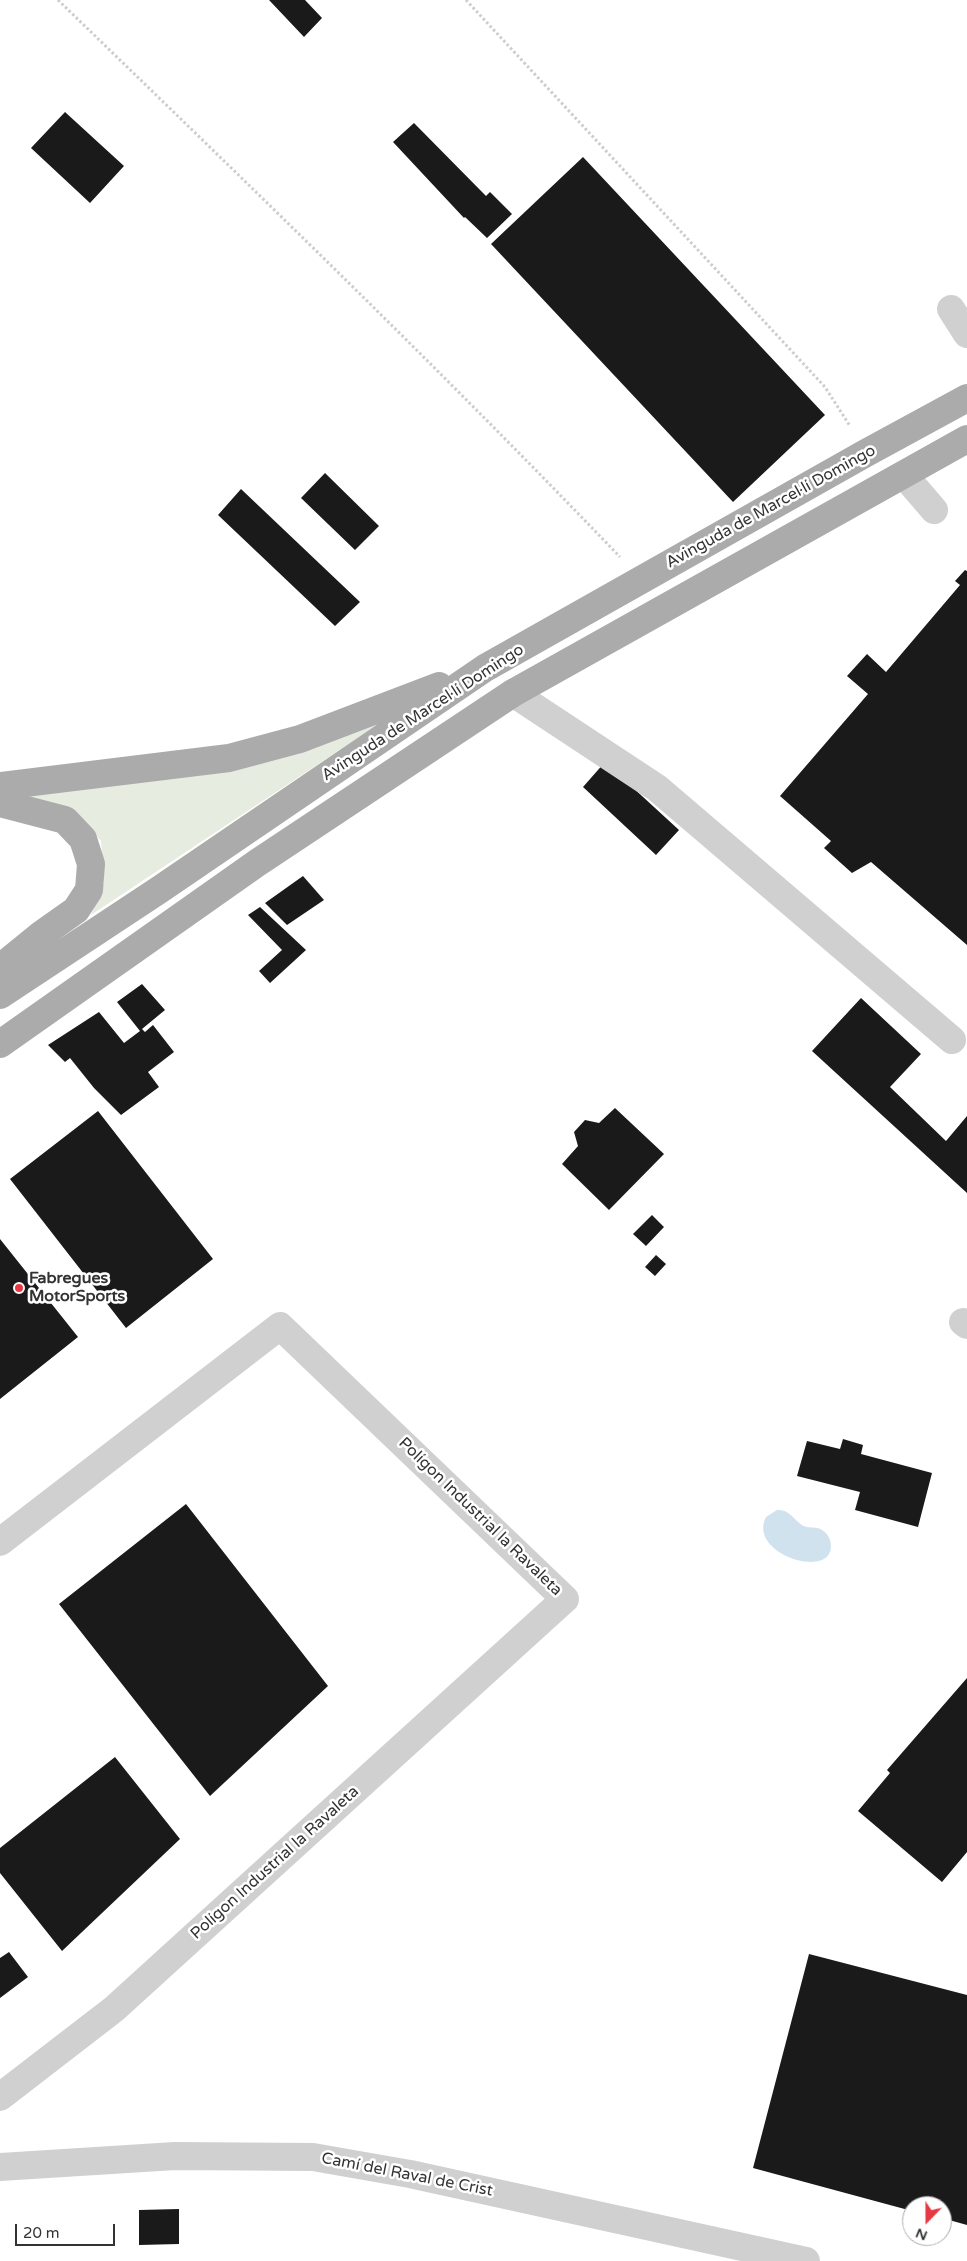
<!DOCTYPE html>
<meta charset="utf-8">
<style>
body{margin:0}
#map{position:relative;width:967px;height:2261px;overflow:hidden;background:#fff;font-family:"Varela Round",sans-serif}
canvas{display:block}
.north{position:absolute;left:902px;top:2196px;width:50px;height:50px;box-sizing:border-box;background:#fff;border:1px solid #adadad;border-radius:50%;rotate:202deg;font-size:14px;font-weight:700;line-height:20px;text-align:center;color:#333}
.north::after{content:'';display:block;margin:auto;width:18px;height:22px;background:#e63946;clip-path:polygon(50% 0,100% 100%,50% 72%,0 100%)}
.scale{position:absolute;left:15px;top:2224px;width:100px;height:22px;box-sizing:border-box;border:2px solid #333;border-top:0;padding-left:6px;font-size:15px;line-height:18px;white-space:nowrap;color:#333;-webkit-text-stroke:4px #fff;paint-order:stroke}
</style>
<div id="map">
<canvas width="967" height="2261"></canvas>
<div class="north">N</div>
<div class="scale">20 m</div>
</div>
<script>
const ctx = document.querySelector('canvas').getContext('2d');
ctx.lineJoin = 'round';
function paint(path, color) { ctx.fillStyle = color; ctx.fill(path, 'evenodd'); }
function stroke(path, color, width, dash) { ctx.strokeStyle = color; ctx.lineWidth = width; ctx.lineCap = dash ? 'butt' : 'round'; ctx.setLineDash(dash || []); ctx.stroke(path); }
function label(font, color, halo, rows, align = 'center') {
  ctx.font = font + ' "Varela Round",sans-serif'; ctx.lineWidth = 5; ctx.setLineDash([]); ctx.textBaseline = 'middle'; ctx.strokeStyle = halo; ctx.fillStyle = color; for (const [text, x, y, turn = 0] of rows) {
    ctx.save(); ctx.translate(x, y); ctx.rotate((+turn || 0) * Math.PI / 180); ctx.textAlign = isNaN(turn) ? turn : align; if (halo) ctx.strokeText(text, 0, 0); ctx.fillText(text, 0, 0); ctx.restore();
  }
}
paint(new Path2D(`
 M380,723L91,915L104,883L101,841L72,808L14,794Z`), '#e6ecdf');
paint(new Path2D(`
 M777,1510C790,1510 792,1518 802,1525C806,1528 812,1527 817,1528C823,1529 828,1534 830,1540C841,1583 746,1556 766,1517Z`), '#cfe2ee');
paint(new Path2D(`
 M269,0H305L322,18L304,37Z
 M65,112L124,166L90,203L31,148Z
 M414,123L486,196L490,192L512,214L487,238L465,217L464,218L393,142Z
 M583,157L825,415L733,502L491,244Z
 M325,473L379,526L355,550L301,498Z
 M241,489L360,602L335,626L218,515Z
 M965,570L967,571V945L871,862L852,873L824,848L831,841L780,796L868,694L847,676L867,654L886,672L960,585L955,581Z
 M605,762L679,830L656,855L583,787Z
 M303,876L324,900L287,925L265,903Z
 M260,907L306,950L270,983L259,971L282,950L248,915Z
 M142,984L165,1010L142,1029L145,1032L153,1025L174,1052L148,1072L159,1087L121,1115L94,1088L70,1058L65,1062L48,1045L99,1012L124,1043L140,1031L117,1002Z
 M861,998L921,1054L890,1087L946,1141L967,1116V1193L812,1051Z
 M615,1108L664,1154L609,1210L562,1164L578,1146L574,1132L585,1120L599,1123Z
 M98,1111L213,1259L126,1328L10,1179Z
 M652,1215L664,1227L646,1246L633,1234Z
 M0,1239L78,1337L0,1399Z
 M656,1255L666,1264L655,1276L645,1267Z
 M843,1439L863,1445L861,1454L932,1473L918,1527L855,1510L860,1492L797,1476L807,1441L840,1449Z
 M186,1504L328,1686L210,1796L59,1604Z
 M967,1678V1852L942,1882L858,1811L890,1773L887,1770Z
 M115,1757L180,1839L62,1951L0,1873V1848Z
 M9,1952L28,1977L0,1998V1958Z
 M809,1954L967,1995V2225L942,2218V2206H912V2211L753,2168Z
 M179,2209V2244L139,2245V2210Z`), '#1a1a1a');
stroke(new Path2D(`
 M58,0C247,183 438,367 620,557
 M466,0L825,387L850,426`), '#cdcdcd', 3, [2.5, 2.5]);
stroke(new Path2D(`
 M951,309L967,334
 M904,475L934,510
 M513,693L657,788L952,1040
 M963,1322L967,1325
 M0,1542L280,1326L565,1599L114,2009L0,2097
 M0,2167L175,2156L313,2157L410,2174L806,2261`), '#d0d0d0', 28);
stroke(new Path2D(`
 M0,786L229,758L300,739L439,686
 M0,803L65,820L83,839L91,864L89,890L76,910L42,934L0,968
 M0,995L159,890L485,668L866,453L967,398
 M0,1044L257,863L513,693L967,439`), '#ababab', 28);
for (const [x, y, r, color] of [
 [19,1288,5,"#e63946"]
]) { const dot = new Path2D(); dot.arc(x, y, r, 0, 2 * Math.PI); ctx.fillStyle = color; ctx.fill(dot); stroke(dot, '#fff', 2); }
label('16px', '#333', '#fff', [
 ["Avinguda de Marcel·lí Domingo",771,507,-29],
 ["Avinguda de Marcel·lí Domingo",423,713,-33],
 ["Polígon Industrial la Ravaleta",480,1517,44],
 ["Polígon Industrial la Ravaleta",275,1863,-42],
 ["Camí del Raval de Crist",407,2175,11]
]);
label('bold 16px', '#333', '#fff', [
 ["Fabregues",29,1279],
 ["MotorSports",29,1297]
], 'left');
</script>
